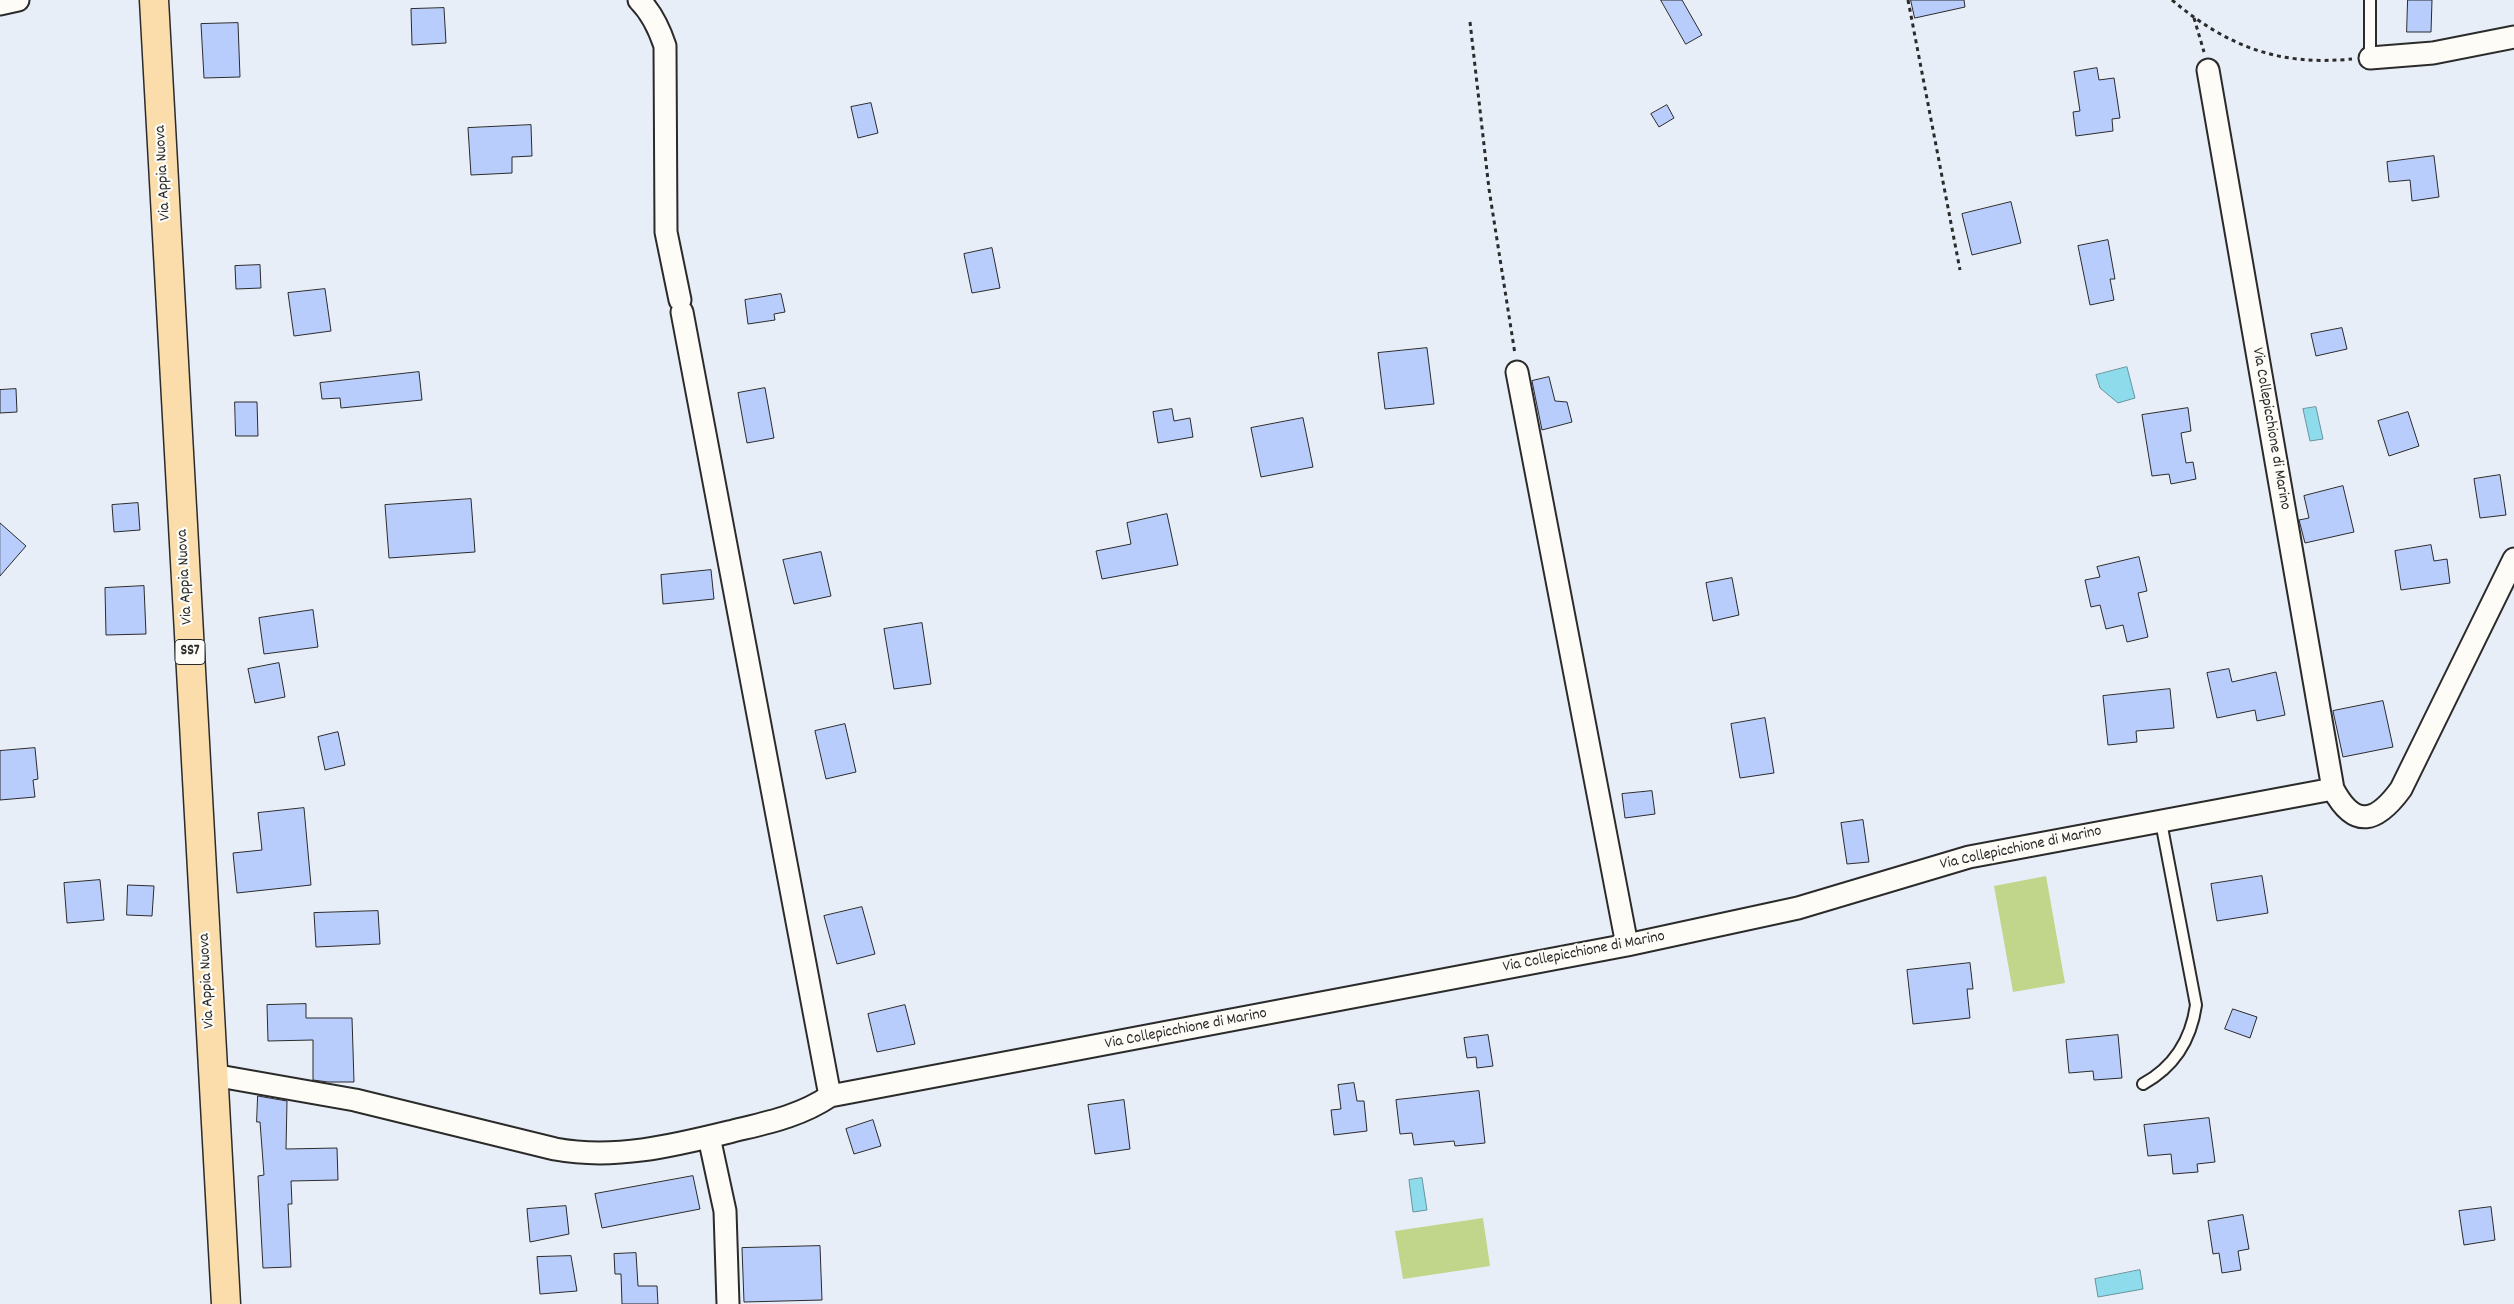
<!DOCTYPE html>
<style>
body{margin:0}
canvas{display:block;background:#e8eef8}
</style>
<canvas width="2514" height="1304"></canvas>
<script>
const ctx = document.querySelector('canvas').getContext('2d');
ctx.lineJoin = 'round';
function paint(path, color) { ctx.fillStyle = color; ctx.fill(path, 'evenodd'); }
function stroke(path, color, width, dash) { ctx.strokeStyle = color; ctx.lineWidth = width; ctx.lineCap = dash ? 'butt' : 'round'; ctx.setLineDash(dash || []); ctx.stroke(path); }
function label(font, color, halo, rows, align = 'center') {
  ctx.font = font + ' Dekko,sans-serif'; ctx.lineWidth = 4.5; ctx.setLineDash([]); ctx.textBaseline = 'middle'; ctx.strokeStyle = halo; ctx.fillStyle = color; for (const [text, x, y, turn = 0] of rows) {
    ctx.save(); ctx.translate(x, y); ctx.rotate((+turn || 0) * Math.PI / 180); ctx.textAlign = isNaN(turn) ? turn : align; if (halo) ctx.strokeText(text, 0, 0); ctx.fillText(text, 0, 0); ctx.restore();
  }
}
paint(new Path2D(`
 M2046,876L2065,983L2013,992L1994,886Z
 M1483,1218L1490,1266L1403,1279L1395,1231Z`), '#c1d68b');
const water = new Path2D(`
 M2127,367L2135,398L2118,403L2100,388L2096,375Z
 M2316,407L2323,439L2310,441L2303,409Z
 M1422,1178L1427,1210L1413,1212L1409,1180Z
 M2140,1270L2143,1289L2098,1297L2095,1279Z`);
paint(water, '#8edceb');
stroke(water, '#66959e', 1);
const building = new Path2D(`
 M1661,0H1682L1702,35L1686,44Z
 M1911,0H1964L1965,7L1915,18Z
 M2408,0H2432L2431,32H2407Z
 M444,8L446,43L412,45L411,9Z
 M238,23L240,77L204,78L201,24Z
 M2097,68L2099,80L2114,78L2120,118L2112,119L2113,131L2076,136L2073,112L2080,111L2074,72Z
 M871,103L878,133L858,138L851,107Z
 M1667,105L1674,118L1659,127L1651,114Z
 M531,125L532,156L512,157V173L471,175L468,128Z
 M2434,156L2439,197L2412,201L2410,180L2389,182L2387,162Z
 M2011,202L2021,243L1972,255L1962,214Z
 M2108,240L2115,279H2110L2114,300L2090,305L2078,246Z
 M992,248L1000,288L972,293L964,254Z
 M260,265L261,288L236,289L235,266Z
 M325,289L331,331L294,336L288,293Z
 M781,294L785,312L774,314L775,320L748,324L745,300Z
 M2342,328L2347,349L2316,356L2311,334Z
 M1427,348L1434,404L1385,409L1378,353Z
 M419,372L422,400L341,408L340,398L322,399L320,383Z
 M1549,377L1555,401L1567,402L1572,422L1542,430L1532,381Z
 M765,388L774,438L747,443L738,393Z
 M16,389L17,412L0,413V390Z
 M235,402H257L258,436H236Z
 M2188,408L2191,431L2181,433L2186,463L2193,462L2196,479L2171,484L2169,474L2152,476L2142,415Z
 M1172,409L1174,421L1190,418L1193,437L1158,443L1153,412Z
 M2408,412L2419,446L2389,456L2378,421Z
 M1303,418L1313,467L1261,477L1251,428Z
 M2500,475L2506,515L2480,518L2474,479Z
 M2343,486L2354,532L2305,543L2299,520L2309,518L2304,496Z
 M471,499L475,552L389,558L385,505Z
 M138,503L140,530L114,532L112,505Z
 M1167,514L1178,565L1102,579L1096,551L1131,544L1127,523Z
 M0,523L26,546L0,576Z
 M2431,545L2434,561L2447,559L2450,583L2401,590L2395,551Z
 M821,552L831,596L794,604L783,560Z
 M2139,557L2147,591L2138,593L2148,637L2127,642L2123,625L2106,629L2100,605L2091,607L2085,580L2100,577L2097,567Z
 M711,570L714,599L663,604L661,575Z
 M1732,578L1739,615L1713,621L1706,583Z
 M144,586L146,634L106,635L105,588Z
 M313,610L318,647L264,654L259,618Z
 M922,623L931,684L894,689L884,629Z
 M279,663L285,697L255,703L248,669Z
 M2229,669L2232,682L2276,672L2285,715L2257,721L2255,710L2217,718L2207,673Z
 M2170,689L2174,728L2136,731L2137,742L2108,745L2103,696Z
 M2383,701L2393,747L2343,757L2333,711Z
 M1765,718L1774,773L1740,778L1731,724Z
 M845,724L856,772L826,779L815,731Z
 M338,732L345,765L325,770L318,737Z
 M35,748L38,779L33,780L35,797L0,800V751Z
 M1652,791L1655,814L1625,818L1622,794Z
 M304,808L311,885L237,893L233,853L262,850L258,813Z
 M1863,820L1869,862L1847,864L1841,823Z
 M2262,876L2268,913L2217,921L2211,884Z
 M100,880L104,920L67,923L64,883Z
 M128,885L154,886L152,916L127,915Z
 M862,907L875,954L837,964L824,916Z
 M378,911L380,944L316,947L314,913Z
 M1970,963L1973,989H1967L1970,1018L1913,1024L1907,970Z
 M306,1004V1018H352L354,1082H328L313,1080V1040L268,1041L267,1005Z
 M905,1005L915,1044L877,1052L868,1014Z
 M2233,1009L2257,1017L2250,1038L2225,1029Z
 M1488,1035L1493,1066L1477,1068L1476,1057L1467,1058L1464,1038Z
 M2118,1035L2122,1078L2094,1080L2093,1071L2069,1073L2066,1040Z
 M1354,1083L1357,1101H1364L1367,1131L1334,1135L1331,1110L1341,1109L1338,1085Z
 M1479,1091L1485,1143L1455,1146L1454,1141L1414,1145L1412,1133L1400,1134L1396,1100Z
 M258,1096L287,1101L286,1149L337,1148L338,1180L291,1181L292,1204H288L291,1267L263,1268L258,1176L264,1175L260,1122H257Z
 M1124,1100L1130,1149L1095,1154L1088,1105Z
 M2209,1118L2215,1162L2197,1164L2198,1172L2173,1174L2171,1154L2148,1156L2144,1125Z
 M873,1120L881,1146L854,1154L846,1129Z
 M693,1176L700,1209L602,1228L595,1194Z
 M566,1206L569,1234L530,1242L527,1209Z
 M2491,1207L2495,1240L2464,1245L2459,1211Z
 M2243,1215L2249,1249L2238,1251L2241,1270L2222,1273L2219,1253L2213,1254L2208,1221Z
 M820,1246L822,1300L744,1302L742,1248Z
 M636,1253L638,1286H657L658,1304H622L621,1274H615L614,1254Z
 M571,1256L577,1291L540,1294L537,1257Z`);
paint(building, '#b8cdfc');
stroke(building, '#2b2b2b', 1);
const service = new Path2D(`
 M2370,58V0
 M2143,1084C2174,1067 2191,1040 2196,1005L2161,822`);
const minor = new Path2D(`
 M639,0C652,13 659,28 665,46L666,232L680,300
 M0,4L18,0
 M2370,58L2433,53L2514,37
 M2208,70L2333,789C2355,830 2377,822 2401,789L2514,559
 M682,312L830,1096
 M1517,372L1627,945
 M213,1075L355,1100L555,1149C614,1160 672,1146 729,1132C765,1123 799,1117 830,1096L1627,945L1798,908L1969,857L2333,789
 M709,1137L725,1211L728,1304`);
const primary = new Path2D(`
 M154,0L226,1304`);
stroke(service, '#2b2b2b', 14);
stroke(minor, '#2b2b2b', 25);
stroke(primary, '#2b2b2b', 31);
stroke(new Path2D(`
 M1908,0L1960,270
 M2172,0C2228,47 2279,66 2352,59
 M2194,18L2204,52
 M1470,22L1489,189L1515,354`), '#2b2b2b', 3, [4, 4]);
stroke(service, '#fdfcf7', 10);
stroke(minor, '#fdfcf7', 21);
stroke(primary, '#faddab', 28);
for (const [x, y, w] of [
 [190,652,30]
]) { const box = new Path2D(); box.roundRect(x - w / 2, y - 12.5, w, 25, 4); ctx.fillStyle = '#fdfcf7'; ctx.fill(box); stroke(box, '#2b2b2b', 1); }
label('bold 15px', '#2b2b2b', null, [
 ["SS7",190,652]
]);
label('16px', '#2b2b2b', '#fdfcf7', [
 ["Via Appia Nuova",164,173,-93],
 ["Via Collepicchione di Marino",2270,429,80],
 ["Via Appia Nuova",186,577,-93],
 ["Via Collepicchione di Marino",2021,849,-12],
 ["Via Collepicchione di Marino",1584,953,-11],
 ["Via Appia Nuova",208,981,-93],
 ["Via Collepicchione di Marino",1186,1030,-11]
]);
</script>
